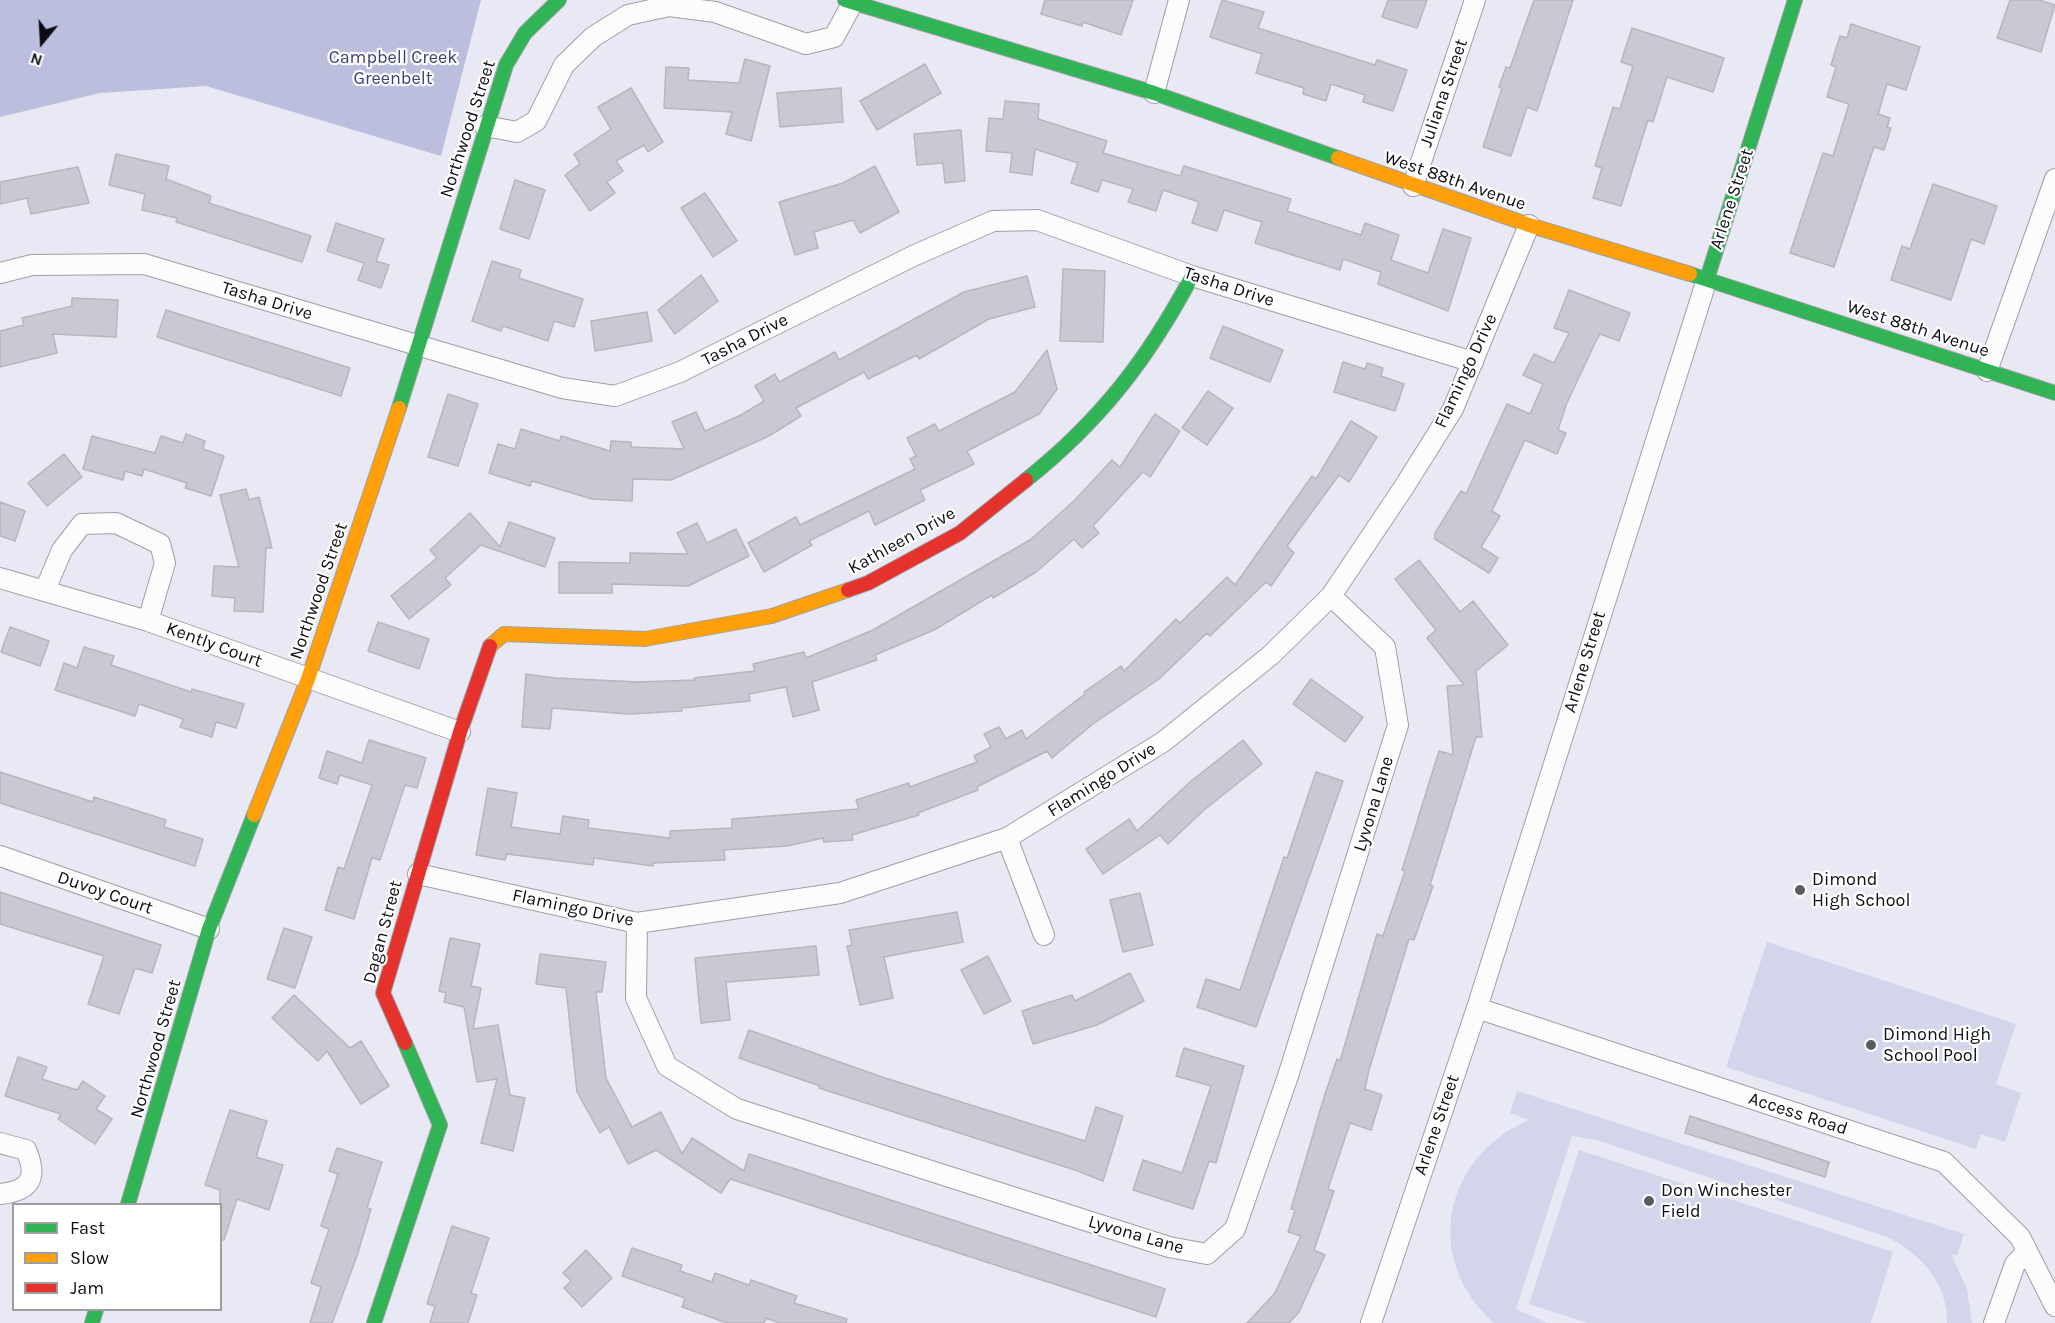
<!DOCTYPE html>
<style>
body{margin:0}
#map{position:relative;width:2055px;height:1323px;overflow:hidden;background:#e8e9f4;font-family:Karla,sans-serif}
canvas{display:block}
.legend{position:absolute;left:12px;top:1203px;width:210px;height:108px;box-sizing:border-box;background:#fff;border:2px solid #9e9ea1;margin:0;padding:8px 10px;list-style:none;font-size:18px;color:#0c0d14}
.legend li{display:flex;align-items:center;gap:12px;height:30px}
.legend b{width:30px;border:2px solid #9e9ea1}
.north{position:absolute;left:12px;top:12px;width:60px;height:60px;-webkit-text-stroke:4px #fff;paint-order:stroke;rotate:198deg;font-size:16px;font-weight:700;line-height:24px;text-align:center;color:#0c0d14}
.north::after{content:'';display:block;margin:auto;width:21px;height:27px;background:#0c0d14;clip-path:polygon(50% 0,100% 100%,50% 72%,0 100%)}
</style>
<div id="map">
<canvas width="2055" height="1323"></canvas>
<ul class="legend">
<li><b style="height:8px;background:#30b455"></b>Fast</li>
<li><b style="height:8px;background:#ff9f0a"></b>Slow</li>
<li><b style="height:8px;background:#e5322d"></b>Jam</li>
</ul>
<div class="north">N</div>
</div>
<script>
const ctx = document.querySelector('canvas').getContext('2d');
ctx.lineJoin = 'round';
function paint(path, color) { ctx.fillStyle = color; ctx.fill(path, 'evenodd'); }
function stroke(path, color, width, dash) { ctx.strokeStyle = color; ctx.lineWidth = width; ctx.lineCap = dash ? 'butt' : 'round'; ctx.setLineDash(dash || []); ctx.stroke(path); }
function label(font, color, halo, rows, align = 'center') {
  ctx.font = font + ' Karla,sans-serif'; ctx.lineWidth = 4.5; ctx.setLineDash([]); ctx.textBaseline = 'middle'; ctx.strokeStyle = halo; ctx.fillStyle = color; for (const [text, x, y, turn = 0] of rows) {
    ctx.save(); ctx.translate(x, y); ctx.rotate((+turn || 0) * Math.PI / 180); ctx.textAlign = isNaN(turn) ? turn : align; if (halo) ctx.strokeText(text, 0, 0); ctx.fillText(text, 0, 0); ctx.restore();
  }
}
paint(new Path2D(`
 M1767,942L2016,1024L1996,1084L2021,1093L2005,1142L1981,1134L1976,1149L1726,1067Z
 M1517,1091L1964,1234L1957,1256L1951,1254L1967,1289L1972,1323H1947C1948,1283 1921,1254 1887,1237L1597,1140L1572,1136L1516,1309L1547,1323H1494C1422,1259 1443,1157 1529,1120L1510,1113Z
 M1579,1150L1893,1252L1871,1323H1588L1529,1304Z`), '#d3d5eb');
paint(new Path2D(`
 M0,0H481L441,156L206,86L100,93L0,117Z`), '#bbbedd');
const building = new Path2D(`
 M1045,0H1133L1121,35L1083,22L1082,26L1041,14Z
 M1222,0L1264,12L1258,28L1375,65L1377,60L1407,70L1393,111L1363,102L1365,95L1331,84L1326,101L1303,94L1304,88L1256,73L1262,54L1210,37Z
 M1388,0H1427L1417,28L1382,17Z
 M1534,0H1573L1537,111L1527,107L1511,156L1483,147L1502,88L1499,87L1506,67L1510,68Z
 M2010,0H2039L2055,5L2041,52L1997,38Z
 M1851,24L1920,47L1906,90L1887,84L1878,114L1890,118L1887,127L1891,128L1884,150L1874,147L1834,267L1790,253L1823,153L1833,156L1849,104L1827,97L1836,67L1831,65L1840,36L1847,38Z
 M1632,28L1724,58L1713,92L1667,77L1653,122L1648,120L1621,206L1593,198L1602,168L1595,166L1613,107L1620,109L1633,66L1621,62Z
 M745,59L770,66L751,141L726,134L732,112L664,108L666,67L689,68L688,80L739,83Z
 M925,64L941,93L877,130L860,101Z
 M631,88L663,142L648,152L644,145L616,161L623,171L607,182L615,193L590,211L565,175L580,164L574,154L611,129L598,107Z
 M841,88L843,122L780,127L777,93Z
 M1005,101L1039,104L1038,119L1107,141L1103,153L1180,176L1184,166L1291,199L1287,211L1361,235L1365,223L1399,235L1391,260L1428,273L1443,229L1471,238L1448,311L1378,284L1381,272L1343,259L1340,270L1255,243L1262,222L1224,210L1217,231L1192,223L1199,202L1163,190L1156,211L1128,202L1133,189L1102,180L1098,192L1071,183L1078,163L1035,149L1032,175L1010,172L1012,153L986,151L989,118L1003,119Z
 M961,130L965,181L945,183L943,163L917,165L914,134Z
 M116,154L169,166L166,179L211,196L209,203L311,236L302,262L176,222L177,218L142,210L145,194L109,185Z
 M875,166L899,212L860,233L853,220L814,232L818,248L795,255L779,202L843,183Z
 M78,167L89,203L31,214L27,198L0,204V182Z
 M515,180L545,190L529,239L500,229Z
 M1933,184L1997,206L1984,244L1971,239L1951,300L1891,280L1902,246L1910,249Z
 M705,193L737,241L713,257L681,208Z
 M336,223L384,239L376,261L389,265L381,288L358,280L364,263L327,251Z
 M492,261L521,270L519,278L583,299L574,327L554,321L548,341L503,326L501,331L472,321Z
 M1063,269L1105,271L1103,342L1060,341Z
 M701,275L718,301L675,334L658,310Z
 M1027,276L1035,307L989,319L919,359L917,355L868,379L864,372L796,408L801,416L769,436L671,480L633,479L632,501L592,499L532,481L530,486L489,473L498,444L515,449L521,429L560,441L561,436L610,451L611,441L631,442V447L684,449L672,422L696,412L705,431L741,415L764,401L755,386L775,374L779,382L835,352L839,360L964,292Z
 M1569,290L1630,313L1619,341L1600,334L1595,343L1566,405L1558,430L1566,433L1557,454L1525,440L1492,511L1500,516L1481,547L1498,558L1489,573L1435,539V533L1461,491L1466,494L1507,404L1530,414L1543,384L1523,375L1534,354L1554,363L1569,333L1554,328Z
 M72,298L118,300L116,337L53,334L57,353L0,367V331L24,325L22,318L72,306Z
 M166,310L350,368L341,396L157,337Z
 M647,312L652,341L595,351L591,321Z
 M1223,326L1283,350L1270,382L1210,358Z
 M1047,350L1057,389L1039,414L967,451L974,464L920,490L925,500L875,525L869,511L809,541L812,545L764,572L748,543L796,517L800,525L915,469L910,459L916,456L907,438L935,424L939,431L1015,392Z
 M1343,362L1365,369L1367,363L1383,368L1381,376L1404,384L1395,411L1334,392Z
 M1208,391L1233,408L1207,445L1182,428Z
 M448,394L478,404L458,466L428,457Z
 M1155,414L1180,431L1150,477L1143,472L1093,526L1099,533L1082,548L1074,539L1036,572L993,598L992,595L934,630L875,655L877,660L812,682L819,710L793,717L786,687L749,694L750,701L682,708V711L628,714L552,708L550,729L522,727L526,674L555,678L638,682L695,680L694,678L755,671L753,664L804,652L806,658L873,630L1030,540L1074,501L1112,460L1120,467Z
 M1351,421L1377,437L1349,482L1339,475L1287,546L1294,553L1271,586L1266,582L1210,636L1207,633L1159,679L1093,724L1052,758L1047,751L977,787L978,790L918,813L919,815L852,835L853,840L824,842L823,838L787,846L724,850L725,860L653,863V866L594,858L593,865L507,854L505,860L476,855L488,788L517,793L511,827L560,834L563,816L589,820L588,828L670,838V831L732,828V819L859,809L856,800L909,783L910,787L977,762L974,756L991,747L984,734L999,727L1006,739L1022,730L1026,739L1085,694L1084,692L1121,666L1124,671L1176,619L1180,623L1227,577L1235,585L1312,476L1316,479Z
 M186,434L205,441L203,449L224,456L211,496L185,488L187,483L144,469L142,476L125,471L123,480L83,469L92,436L155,453L161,436L183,443Z
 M64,454L82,477L47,506L28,483Z
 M246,489L249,500L259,497L272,548H266L263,612L234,611L235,598L212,596L214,566L239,567L220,495Z
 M0,502L25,511L15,541L0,536Z
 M470,513L500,547L509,522L555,538L545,567L481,545L445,578L451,585L409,619L391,596L437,558L430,550Z
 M697,523L707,543L736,529L749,556L688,586L612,584V593H559V562L630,563V553L688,554L677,533Z
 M1419,560L1460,612L1473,601L1508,645L1476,671L1482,737H1476L1430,885L1433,886L1414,940L1409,939L1369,1070L1365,1089L1382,1095L1371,1130L1350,1123L1328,1189L1334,1191L1314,1250L1325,1255L1299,1312L1289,1323H1247L1275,1293L1301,1236L1288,1232L1295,1210L1291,1209L1325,1094L1337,1059L1340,1061L1377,934L1383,936L1405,871L1402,870L1439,751L1453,755L1447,686L1464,685L1427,638L1436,630L1395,579Z
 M378,622L429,639L419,669L368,651Z
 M10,627L49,641L40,666L1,652Z
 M84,647L114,656L111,665L191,692L192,689L244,704L236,728L216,722L212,737L180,727L183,719L139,704L135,716L55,690L64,663L77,668Z
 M1311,679L1363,717L1345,742L1293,704Z
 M369,740L426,758L417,788L405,785L380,860L372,858L354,919L325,910L338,867L344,869L372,785L340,775L337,784L319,778L327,751L362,763Z
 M1243,740L1262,764L1204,810L1168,844L1160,835L1103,874L1086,849L1129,819L1137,831L1190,782Z
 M0,772L93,802L94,797L166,820L164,827L203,839L195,866L0,803Z
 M1316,772L1343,781L1256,1027L1197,1007L1206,979L1240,990L1284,857L1287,858Z
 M0,892L161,945L152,973L135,968L119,1014L88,1004L104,956L0,924Z
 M1140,893L1153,945L1123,952L1110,900Z
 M957,912L963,942L884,957L893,998L860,1005L847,946L852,945L849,930Z
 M284,928L312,937L295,988L267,979Z
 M450,938L480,944L471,986L481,988L473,1029L498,1025L510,1095L525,1098L513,1151L481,1143L497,1079L477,1082L464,1007L444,1002L446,993L439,991Z
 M816,946L819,975L726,982L730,1020L701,1023L695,958Z
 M540,954L606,962L602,992H596L606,1078L632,1127L661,1112L682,1154L692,1138L744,1171L749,1154L1165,1289L1156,1317L730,1179L721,1193L656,1150L628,1164L609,1127L600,1133L577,1092L566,988L536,984Z
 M988,956L1011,1001L984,1014L961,970Z
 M1130,973L1144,1001L1097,1025L1033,1044L1022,1011L1072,995L1075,1001Z
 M294,995L350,1048L361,1041L389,1086L361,1104L327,1051L318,1061L272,1018Z
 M749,1030L882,1077L1085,1141L1096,1107L1123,1116L1103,1181L1075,1170L819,1088L820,1086L739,1058Z
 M1184,1048L1244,1066L1216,1163L1209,1161L1193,1209L1133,1190L1143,1160L1182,1173L1211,1086L1176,1076Z
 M18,1057L47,1067L42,1079L77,1090L83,1081L105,1096L96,1109L112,1119L95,1144L58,1119L61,1114L5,1096Z
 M230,1110L267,1121L256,1157L283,1165L269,1210L237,1199L224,1240H220V1190L205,1185Z
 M1690,1116L1829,1162L1825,1177L1685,1133Z
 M337,1148L382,1162L367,1208L371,1209L357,1256L332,1323H310L321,1287L311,1283L329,1229L321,1226L338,1174L329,1171Z
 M452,1226L489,1238L471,1293L477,1295L468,1323H430L435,1306L427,1304Z
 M632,1248L682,1265L680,1271L712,1282L715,1273L749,1285L751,1280L797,1296L794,1303L847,1319L846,1323H779L766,1318L764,1323H727L682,1307L685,1298L622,1276Z
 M586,1250L612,1278L582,1307L564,1288L571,1281L563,1273Z`);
paint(building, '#c8c9d2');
stroke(building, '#b5b6bf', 1.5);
const street = new Path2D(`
 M1154,93L1179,0
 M485,126L517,132L536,121L564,65L593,37L628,15L669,6L715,12L806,44L834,37L853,2
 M1413,186L1475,0
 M0,273L32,265L144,264L562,388L615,396L680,372L913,256L993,221L1037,220L1192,276L1473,362
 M1987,371L2055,179
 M0,578L148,621L460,732
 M45,590L62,550L82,524L116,523L160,544L165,563L148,621
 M1007,838L1044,935
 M0,856L209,929
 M418,874L637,923L840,893L1007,838L1163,742L1271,655L1331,596L1404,487L1453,409L1529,225
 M637,923L636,998L667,1066L737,1109L1169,1247L1207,1254L1235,1229L1288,1076L1398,725L1385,647L1331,596
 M1477,1008L1944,1162L2020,1237L2055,1306
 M0,1143L26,1150C38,1177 31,1191 0,1194
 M1371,1323L1477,1008L1707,279
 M1994,1323L2015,1264L2027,1252`);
const fast = new Path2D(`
 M845,0L1154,93L1338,158
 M1690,274L2055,393
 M1707,279L1795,0
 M399,408L506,65L525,33L559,0
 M1026,480C1100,421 1148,359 1192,276
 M128,1204L209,929L254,815
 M92,1323L96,1310
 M374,1323L440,1125L405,1043`);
const slow = new Path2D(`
 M1338,158L1529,225L1690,274
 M490,646L504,634L645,639L772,616L848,590
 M254,815L308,679L399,408`);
const jam = new Path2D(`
 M848,590L868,583L960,533L1026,480
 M405,1043L383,993L460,732L490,646`);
stroke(street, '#9e9fa7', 22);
stroke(fast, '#9e9fa7', 16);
stroke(slow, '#9e9fa7', 16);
stroke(jam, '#9e9fa7', 16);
stroke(street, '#fcfcfd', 20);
stroke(fast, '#30b455', 14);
stroke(slow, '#ff9f0a', 14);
stroke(jam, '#e5322d', 14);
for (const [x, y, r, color] of [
 [1800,890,6,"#595a62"],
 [1871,1045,6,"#595a62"],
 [1649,1201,6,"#595a62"]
]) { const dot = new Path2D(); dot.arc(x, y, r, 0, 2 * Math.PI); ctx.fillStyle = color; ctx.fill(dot); stroke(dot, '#fff', 2); }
label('18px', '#3e3d7a', '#fff', [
 ["Campbell Creek",393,58],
 ["Greenbelt",393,79]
]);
label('18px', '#0c0d14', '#fff', [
 ["Juliana Street",1444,93,-71],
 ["Northwood Street",468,129,-72],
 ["West 88th Avenue",1455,181,19],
 ["Arlene Street",1732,199,-72],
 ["Tasha Drive",1229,287,18],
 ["Tasha Drive",267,301,17],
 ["West 88th Avenue",1918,329,18],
 ["Tasha Drive",745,340,-27],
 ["Flamingo Drive",1466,371,-65],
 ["Kathleen Drive",902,541,-29],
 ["Northwood Street",319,591,-71],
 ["Kently Court",214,645,20],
 ["Arlene Street",1585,662,-73],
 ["Flamingo Drive",1102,780,-32],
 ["Lyvona Lane",1374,804,-73],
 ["Duvoy Court",105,893,19],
 ["Flamingo Drive",573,908,12],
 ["Dagan Street",383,932,-75],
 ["Northwood Street",156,1049,-74],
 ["Access Road",1798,1114,18],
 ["Arlene Street",1437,1125,-71],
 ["Lyvona Lane",1136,1235,16]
]);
label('18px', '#0c0d14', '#fff', [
 ["Dimond",1812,880],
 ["High School",1812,901],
 ["Dimond High",1883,1035],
 ["School Pool",1883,1056],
 ["Don Winchester",1661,1191],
 ["Field",1661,1212]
], 'left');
</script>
